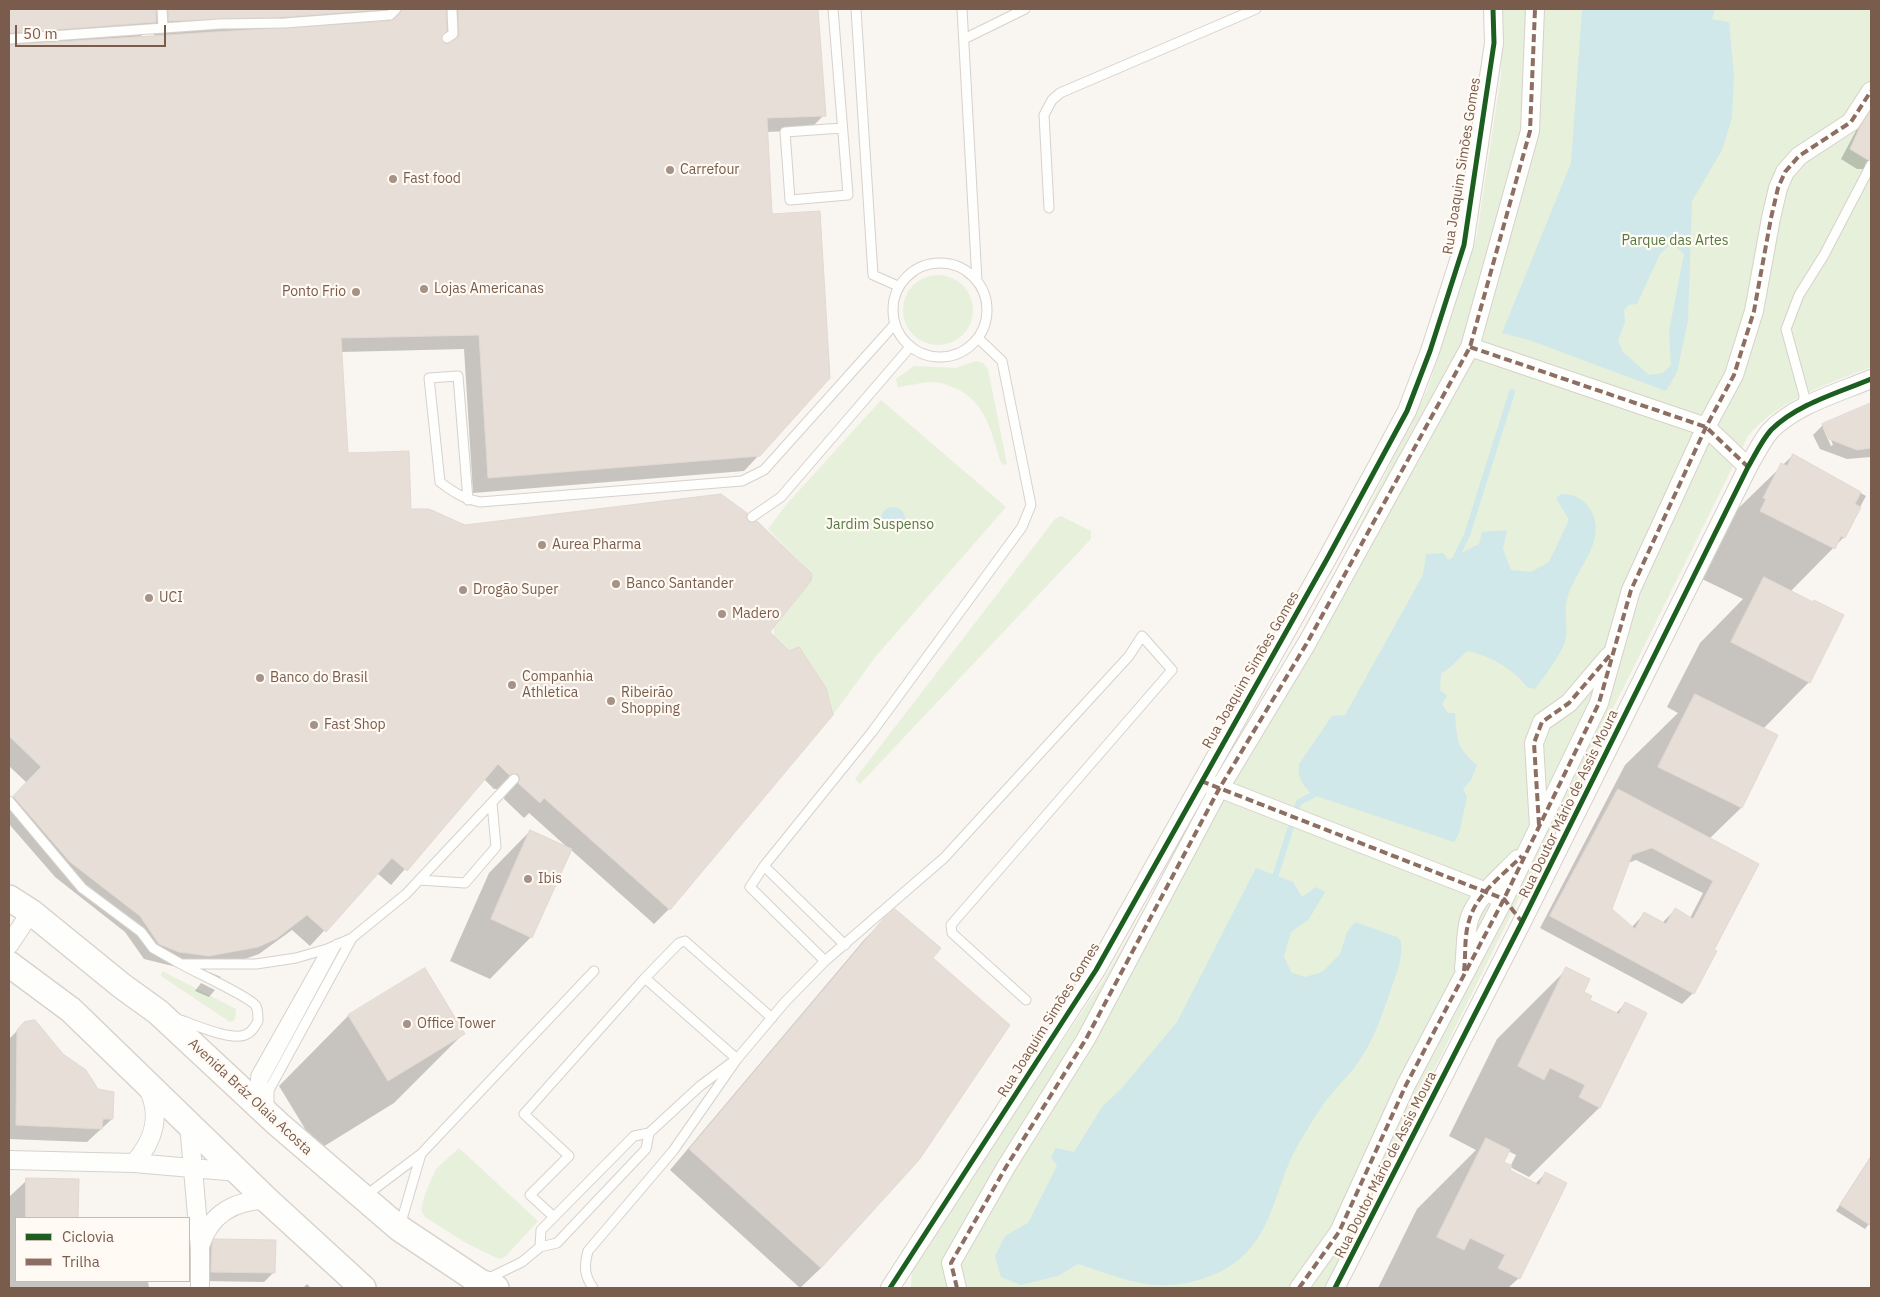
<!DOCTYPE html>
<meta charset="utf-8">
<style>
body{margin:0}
#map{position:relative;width:1880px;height:1297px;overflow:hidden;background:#f9f5f0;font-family:"IBM Plex Sans",sans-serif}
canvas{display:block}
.frame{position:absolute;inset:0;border:10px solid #7a5c4d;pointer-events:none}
.legend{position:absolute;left:15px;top:1217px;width:175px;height:65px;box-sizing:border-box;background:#fffaf3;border:1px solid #cabbb1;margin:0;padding:6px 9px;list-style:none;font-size:15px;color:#7a5c4d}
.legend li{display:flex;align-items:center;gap:10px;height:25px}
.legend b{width:25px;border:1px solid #cabbb1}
.scale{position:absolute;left:15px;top:25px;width:151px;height:22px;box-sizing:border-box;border:2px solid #7a5c4d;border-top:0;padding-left:6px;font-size:15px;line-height:18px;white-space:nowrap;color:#7a5c4d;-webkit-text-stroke:4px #fffaf3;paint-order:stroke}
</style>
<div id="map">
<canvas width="1880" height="1297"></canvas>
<div class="frame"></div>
<ul class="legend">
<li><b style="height:6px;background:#1b5e20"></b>Ciclovia</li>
<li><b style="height:6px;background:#8d6e63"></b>Trilha</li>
</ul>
<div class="scale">50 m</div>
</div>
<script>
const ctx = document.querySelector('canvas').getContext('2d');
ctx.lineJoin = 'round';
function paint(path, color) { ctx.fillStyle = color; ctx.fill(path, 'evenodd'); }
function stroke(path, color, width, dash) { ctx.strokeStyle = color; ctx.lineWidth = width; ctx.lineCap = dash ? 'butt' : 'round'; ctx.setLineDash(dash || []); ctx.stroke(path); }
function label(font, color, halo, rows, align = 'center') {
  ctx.font = font + ' "IBM Plex Sans",sans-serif'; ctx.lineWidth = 4.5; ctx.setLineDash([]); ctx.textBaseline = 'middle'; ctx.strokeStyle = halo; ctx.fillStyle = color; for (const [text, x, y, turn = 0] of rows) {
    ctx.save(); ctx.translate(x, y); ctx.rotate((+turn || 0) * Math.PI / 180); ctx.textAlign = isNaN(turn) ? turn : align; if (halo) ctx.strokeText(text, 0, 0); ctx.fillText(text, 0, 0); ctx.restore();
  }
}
paint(new Path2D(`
 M1502,9H1871V367C1826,385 1781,398 1748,436L1326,1288H911L912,1265L1103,981L1341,563L1428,388L1477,234L1501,75Z
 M903 310a35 35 0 1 1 70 0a35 35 0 1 1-70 0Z
 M976,361L983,363L988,369L1007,464L1005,465L1001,463C992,434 986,401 955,388C947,385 940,382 933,382C921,382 909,386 898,387L896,379L914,366L956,368Z
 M881,400L1006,507L876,656L833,715L826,688L799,648L789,651L774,636V627L811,581L812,574L768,529L786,505Z
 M1061,516L1091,531V539L860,784L855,779L1055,519Z
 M162,971L236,1009L235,1020L230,1022L161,976Z
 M459,1148L538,1221L505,1257L499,1259L466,1243L425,1217L421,1210L425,1194L436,1169Z`), '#e7f0db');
paint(new Path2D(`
 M1582,9H1715L1712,19L1729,22L1734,75L1732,118L1722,150L1692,201L1688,321L1677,372L1666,391L1529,340L1502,333L1571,163ZM1670,245L1676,247L1684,254L1669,331L1671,365L1663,373L1649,375L1623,352L1618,341L1625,322L1624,310L1629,305L1637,304L1660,254Z
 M1561,494C1572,494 1580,497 1587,505C1612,536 1577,567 1568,596C1563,610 1568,623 1566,637C1565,650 1543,678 1535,689L1527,687C1514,669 1490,656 1468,651C1457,658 1453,668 1441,673L1440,690L1447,696L1442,704L1448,713H1455C1457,739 1456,748 1477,765L1471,780L1463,789L1467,797L1459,834L1454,842L1313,795C1303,786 1297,778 1299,764L1332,716L1345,715L1423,575L1426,554L1443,553L1448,560L1479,544L1482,532L1507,530L1503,549L1511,570L1531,572L1549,562L1569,520L1556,498Z
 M881 519a12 12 0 1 1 24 0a12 12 0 1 1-24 0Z
 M1256,868L1293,882L1302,897L1316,887L1325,892L1309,919L1291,932L1284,956L1291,972L1305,977L1322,972L1340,954L1347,932L1355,922L1397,937L1401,941C1403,958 1397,972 1391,989C1383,1012 1375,1037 1361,1058C1351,1075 1334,1088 1323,1105C1314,1117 1307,1130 1299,1143C1272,1189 1275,1244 1220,1272C1164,1297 1132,1282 1078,1264L1058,1276L1021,1285L1001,1277L995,1256L1005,1236L1028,1223L1057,1166L1051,1157L1056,1148L1074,1152L1102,1107L1121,1089L1177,1022Z`), '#d0e8ea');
paint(new Path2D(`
 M9,9H816L824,115L809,130L767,132L759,455L744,471L473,493L464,349L341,352L346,454L410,510L464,526L745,518L768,632L669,909L654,924L570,849L531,937L490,979L450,961L489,873L530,831L568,848L529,813L524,818L504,799L505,793L503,789H494L484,779L391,885L377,873L310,946L292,930L259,954L222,967L193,971L144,959L125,932L55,877L9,824V802L27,783L9,766ZM379,17L386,20L387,23L370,24ZM153,24L154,36L140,37ZM443,33L444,44L439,38Z
 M1867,119L1871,121V177L1864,169H1857L1841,159L1857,129Z
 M1871,405V457L1847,459L1820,449L1813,435L1823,425ZM1823,428H1826L1833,445L1831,446Z
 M1793,455L1866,496L1844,537L1790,592L1812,603L1809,682L1763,729L1777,736L1741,808L1709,839L1757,865L1712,950L1693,993L1682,1004L1540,928L1625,765L1678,713L1667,707L1700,643L1743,599L1696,576L1717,529ZM1636,860L1703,893L1690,918L1675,910L1662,923L1644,914L1631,928L1610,909L1628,863Z
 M885,919L931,958L821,1268L800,1288L670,1170L864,940Z
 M425,969L464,1033L394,1103L318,1150L279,1086L348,1016Z
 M1567,969L1589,1000L1615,1014L1626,1003L1645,1013L1599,1108L1529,1177L1510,1167L1508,1171L1535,1184L1545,1174L1519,1278L1508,1288H1378L1417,1209L1476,1150L1449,1136L1497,1039ZM1508,1151L1516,1155L1510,1167L1502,1163Z
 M207,972H209L221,977L216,982L204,975Z
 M201,983L215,990L209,997L195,991Z
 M25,1023L112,1119L87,1142L9,1139V1039Z
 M1871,1156V1221L1865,1229L1836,1211Z
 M27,1180H77V1218H16V1281H148L149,1288H9V1197Z
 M215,1240L274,1272L264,1282L202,1281L205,1250Z
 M307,1284L311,1288H303Z`), '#0003');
stroke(new Path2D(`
 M1453,563L1467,535L1512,392
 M1297,807L1299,802L1313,795L1319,789
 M1273,883L1291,827`), '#d0e8ea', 6);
const building = new Path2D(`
 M9,9H156V22L9,33Z
 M168,9H387L285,17L169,21Z
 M402,9H446L447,31L441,38L442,42L447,44L459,36L458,9H818L826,116L767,118L772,214L820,211L830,378L760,456L488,478L479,335L341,338L348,453L409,451L411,509H429L465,525L721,494L747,513L746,518L749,522L757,521L812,574L811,581L770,632L789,651L799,647L826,688L833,715L670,910L544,798L540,803L518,783L520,778L518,774L509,775L498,764L407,871L392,858L326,932L307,915L276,939L258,947L209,956L179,952L159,944L140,916L70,862L13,796L41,767L9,736V45L390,21L400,13Z
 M1871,110V159L1868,160L1850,149L1859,129Z
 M1871,403V448L1857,450L1829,439L1822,424Z
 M1793,454L1861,492L1855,504L1861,507L1845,538L1841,536L1835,549L1760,511L1766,499L1763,498L1781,463L1787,466Z
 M1764,577L1813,602L1814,600L1844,615L1810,683L1731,642Z
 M1695,694L1778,735L1742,808L1658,767Z
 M1618,789L1759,864L1714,950L1717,951L1694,994L1550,916ZM1652,848L1713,881L1693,919L1675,908L1666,924L1644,912L1635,929L1612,909L1632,855Z
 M530,830L572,849L532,938L491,919Z
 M895,909L941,948L933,958L1010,1025L919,1160L821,1268L689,1149L884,918Z
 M1566,967L1590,979L1584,992L1592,996L1590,1000L1619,1014L1625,1002L1647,1013L1600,1108L1579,1097L1585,1085L1550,1068L1544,1080L1518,1066Z
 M425,968L465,1034L388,1081L348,1015Z
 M35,1020L63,1054L86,1070L98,1089L114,1092L113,1119H103L102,1129L16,1125L17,1030L24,1022Z
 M1486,1138L1510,1150L1504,1162L1512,1166L1510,1170L1539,1185L1545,1172L1567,1183L1520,1279L1498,1268L1505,1255L1470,1238L1464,1250L1437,1237Z
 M1871,1157V1226L1840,1205Z
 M26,1178L79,1179L78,1218H26Z
 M214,1239L276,1240L275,1273L211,1272L212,1246Z`);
paint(building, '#e6ded7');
stroke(building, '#e2d8d2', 1);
const lane = new Path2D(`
 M162,9L163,28
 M833,9L848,195L790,200L785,132L842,128
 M856,9L873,275L898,286
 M962,9L977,281
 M447,38L453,34L452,9
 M9,39L220,24L285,23L390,15L396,9
 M964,39L1025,9
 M1049,208L1044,115L1052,100L1060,93L1256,9
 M893 310a47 47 0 1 1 94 0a47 47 0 1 1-94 0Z
 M1803,407L1804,395L1786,329L1799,295L1824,255L1871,165
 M468,500L458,376L429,378L440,482C453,492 464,499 480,502L742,481L764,470L894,325
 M752,517L781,497L910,347
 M9,801L82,888L141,932L153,948L181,964H256L296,958L327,949L352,938L406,894L514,779
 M764,866L845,945
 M419,880L465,883L496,847L492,803
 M825,961L750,887L764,866L872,732L1022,527L1031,505L1002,361L978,338
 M645,978L679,943L685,941L772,1018
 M175,1018C191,1023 229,1041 245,1035C251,1033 255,1027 258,1021C258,1017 258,1010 256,1006C250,997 197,973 183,965
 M254,1095L256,1075L327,949
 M261,1102L263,1081L337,944
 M272,1110L269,1105V1090L352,938
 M421,1154L594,971
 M365,1196L421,1154L400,1226
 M554,1217L530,1195L569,1156L524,1114L645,978L737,1059
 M540,1247L557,1243L646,1149L649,1133
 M487,1279L522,1262L540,1247L541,1230L634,1136L649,1133L700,1086L731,1063
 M593,1288C584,1275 584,1266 588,1251L673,1151L737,1059L785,1002L825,961L944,858L1129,656L1142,636L1172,670L951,925L952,933L1026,1000`);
const street = new Path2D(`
 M1470,347L1706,427L1748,467
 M1209,784L1504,899
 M1539,827L1534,743L1542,722L1569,703L1609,656
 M9,945L31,912
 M1464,968C1466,953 1465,935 1469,920C1476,896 1501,877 1518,859
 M189,1124L200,1249V1288
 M9,1160L134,1163L238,1172
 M134,1163C154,1141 162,1114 147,1087
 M200,1246C210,1214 235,1200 267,1200
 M890,1288L1096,970L1327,559L1407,411L1430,351L1464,245L1494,43L1493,9
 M957,1288L951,1263L1006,1167L1086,1039L1219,789L1307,643L1470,347L1530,131L1535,9
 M1299,1288L1339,1232L1406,1085L1504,899L1599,703L1631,590L1706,427L1734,375L1754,311L1771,218L1778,188L1785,172L1799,156L1851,122L1871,91
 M1335,1288L1522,922L1748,467C1755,455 1762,440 1771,430C1797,404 1838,393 1871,379`);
const secondary = new Path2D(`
 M9,898L31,912L122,986L158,1012L278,1124L399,1228L480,1282L496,1288
 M9,964L71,1010L267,1200L363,1288`);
stroke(lane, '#d7d1cb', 11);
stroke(street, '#d7d1cb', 20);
stroke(secondary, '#d9d2cb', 28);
stroke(lane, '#fefefd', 9);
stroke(street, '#fefefd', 18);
stroke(secondary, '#fefefd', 25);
stroke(new Path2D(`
 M1470,347L1706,427L1748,467
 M1201,781L1504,899L1522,922
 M1539,825L1534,743L1542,722L1569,703L1611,654
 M1464,971C1466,955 1464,936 1469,921C1476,894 1504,874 1522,856
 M957,1288L951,1263L1006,1167L1086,1039L1219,789L1307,643L1470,347L1530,131L1535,9
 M1299,1288L1339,1232L1406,1085L1504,899L1599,703L1631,590L1706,427L1734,375L1754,311L1771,218L1778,188L1785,172L1799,156L1851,122L1871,91`), '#8d6e63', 4, [8, 4]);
stroke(new Path2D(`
 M890,1288L1096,970L1327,559L1407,411L1430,351L1464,245L1494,43L1493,9
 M1335,1288L1522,922L1748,467C1755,455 1762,440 1771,430C1797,404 1838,393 1871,379`), '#1b5e20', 5);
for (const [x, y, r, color] of [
 [670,170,5,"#a69286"],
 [393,179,5,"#a69286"],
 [424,289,5,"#a69286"],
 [356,292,5,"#a69286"],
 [542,545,5,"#a69286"],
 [616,584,5,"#a69286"],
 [463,590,5,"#a69286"],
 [149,598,5,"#a69286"],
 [722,614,5,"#a69286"],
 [260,678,5,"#a69286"],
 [512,685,5,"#a69286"],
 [611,701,5,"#a69286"],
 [314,725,5,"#a69286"],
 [528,879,5,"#a69286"],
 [407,1024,5,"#a69286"]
]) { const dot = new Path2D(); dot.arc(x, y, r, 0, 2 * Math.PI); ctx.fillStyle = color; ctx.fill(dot); stroke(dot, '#fffaf3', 2); }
label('14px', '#7a5c4d', '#fffaf3', [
 ["Rua Joaquim Simões Gomes",1462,166,-81],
 ["Rua Joaquim Simões Gomes",1251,670,-60],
 ["Rua Doutor Mário de Assis Moura",1569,804,-64],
 ["Rua Joaquim Simões Gomes",1049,1020,-58],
 ["Avenida Bráz Olaia Acosta",250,1097,43],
 ["Rua Doutor Mário de Assis Moura",1386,1165,-63]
]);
label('14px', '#7a5c4d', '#fffaf3', [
 ["Carrefour",680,170],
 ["Fast food",403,179],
 ["Lojas Americanas",434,289],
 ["Ponto Frio",346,292,"right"],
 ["Aurea Pharma",552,545],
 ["Banco Santander",626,584],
 ["Drogão Super",473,590],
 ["UCI",159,598],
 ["Madero",732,614],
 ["Companhia",522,677],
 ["Athletica",522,693],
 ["Banco do Brasil",270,678],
 ["Ribeirão",621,693],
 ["Shopping",621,709],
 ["Fast Shop",324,725],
 ["Ibis",538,879],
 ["Office Tower",417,1024]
], 'left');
label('14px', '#537a41', '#fffaf3', [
 ["Parque das Artes",1675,241],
 ["Jardim Suspenso",880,525]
]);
</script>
